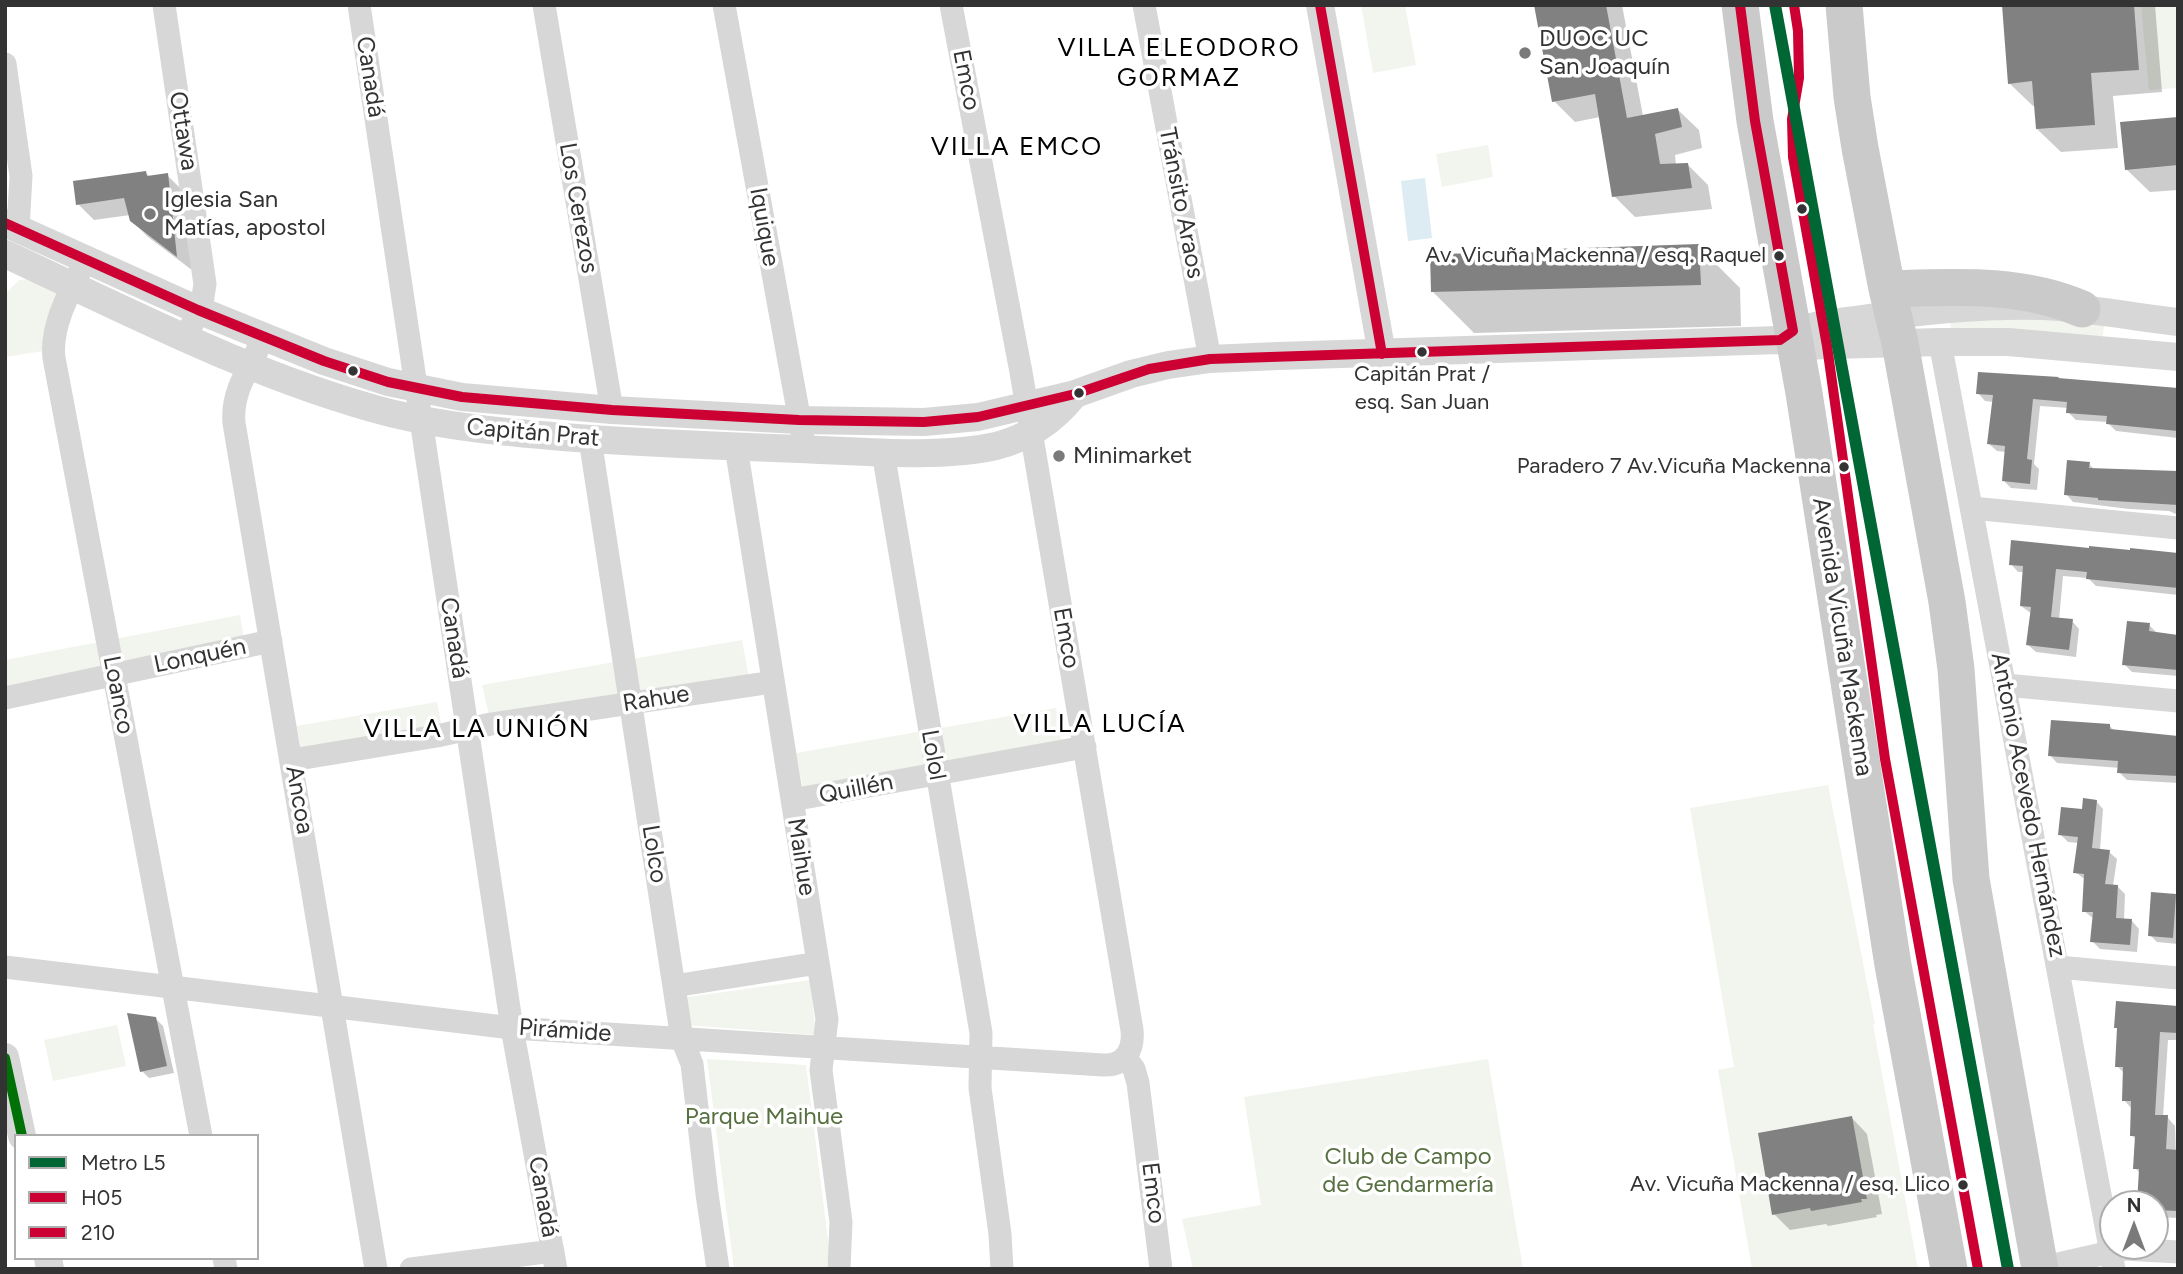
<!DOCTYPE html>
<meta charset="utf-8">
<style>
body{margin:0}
#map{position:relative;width:2183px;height:1274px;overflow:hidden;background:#fff;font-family:Figtree,sans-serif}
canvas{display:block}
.frame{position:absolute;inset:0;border:7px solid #333;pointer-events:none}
.legend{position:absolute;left:14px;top:1134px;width:245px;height:126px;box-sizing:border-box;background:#fff;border:2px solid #adadad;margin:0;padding:9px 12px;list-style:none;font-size:21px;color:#333}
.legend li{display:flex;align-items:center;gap:14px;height:35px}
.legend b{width:35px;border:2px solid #adadad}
.north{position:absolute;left:2099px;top:1190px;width:70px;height:70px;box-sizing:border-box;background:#fff;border:2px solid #adadad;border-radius:50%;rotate:0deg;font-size:19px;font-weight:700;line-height:28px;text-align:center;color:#333}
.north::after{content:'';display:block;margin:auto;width:24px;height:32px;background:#7a7a7a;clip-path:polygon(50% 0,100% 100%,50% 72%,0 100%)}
</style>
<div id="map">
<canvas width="2183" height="1274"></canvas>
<div class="frame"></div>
<ul class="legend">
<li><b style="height:9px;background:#063"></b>Metro L5</li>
<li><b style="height:9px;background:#c03"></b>H05</li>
<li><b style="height:9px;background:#c03"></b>210</li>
</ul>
<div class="north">N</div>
</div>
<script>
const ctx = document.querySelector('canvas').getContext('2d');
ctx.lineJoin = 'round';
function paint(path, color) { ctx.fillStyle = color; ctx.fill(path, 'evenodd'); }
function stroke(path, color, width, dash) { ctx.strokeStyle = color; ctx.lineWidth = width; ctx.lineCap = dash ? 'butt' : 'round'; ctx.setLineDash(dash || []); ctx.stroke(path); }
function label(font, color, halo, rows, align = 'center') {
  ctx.font = font + ' Figtree,sans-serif'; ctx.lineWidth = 7; ctx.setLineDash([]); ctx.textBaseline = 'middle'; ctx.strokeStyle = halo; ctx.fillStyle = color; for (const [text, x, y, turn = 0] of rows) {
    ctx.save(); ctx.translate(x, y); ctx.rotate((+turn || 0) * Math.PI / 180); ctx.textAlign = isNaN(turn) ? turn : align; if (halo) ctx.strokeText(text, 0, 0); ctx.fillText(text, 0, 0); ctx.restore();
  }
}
paint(new Path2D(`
 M1361,5H1405L1416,65L1373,73Z
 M2141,5H2178V88L2149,90Z
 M1488,145L1493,177L1442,187L1436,154Z
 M37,278L55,290L59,301L46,320L43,351L5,357V294L19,280Z
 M1949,316L2105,319L2102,341L1951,329Z
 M240,615L244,639L5,691V660Z
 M742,640L749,678L489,715L482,685Z
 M437,702L442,728L301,752L297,726Z
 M1056,708L1062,746L803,790L796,753Z
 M1828,785L1875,1024L1873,1025L1918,1269H1752L1718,1070L1734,1067L1690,808Z
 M810,980L816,1035L686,1025L681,998Z
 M117,1025L126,1066L53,1081L44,1040Z
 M707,1059L806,1065L829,1248L827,1269H734Z
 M1488,1059L1523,1269H1193L1182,1219L1261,1205L1244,1097Z`), '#f1f5ed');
paint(new Path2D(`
 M1425,178L1432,238L1408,241L1401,181Z`), '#ddebf3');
paint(new Path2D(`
 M1536,5H1622L1643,116L1678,110L1699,130L1702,148L1675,155L1676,165L1687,164L1708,185L1712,209L1635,217L1614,196L1600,117L1575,122L1554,101Z
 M2004,5H2155L2162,92L2113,96L2118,148L2061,152L2037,129L2036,106H2033L2009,83Z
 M2178,118V190L2150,192L2126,169Z
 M145,172L150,177L167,175L183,191L192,270L148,237L131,220L130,215L94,220L78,204Z
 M1698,246L1740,288L1741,326L1474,333L1433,292L1556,254Z
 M2178,391V438L2116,431L2107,422L2076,420L2068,412L2069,408L2040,406L2034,464L2039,469L2037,490L2011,488L2004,481L2007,452L1997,451L1989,444L1994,402L1985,401L1978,393Z
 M2089,464L2095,470L2178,473V515L2169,511L2129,509L2073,502L2066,494Z
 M2178,555V595L2096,586L2088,578L2063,576L2059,620L2072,621L2079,629L2076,657L2036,652L2028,645L2032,614L2021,606L2025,572H2018L2011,564Z
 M2149,625L2157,633L2178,638V676L2132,672L2124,664Z
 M2110,726L2115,732L2178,738V783L2127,780L2119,772L2120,768L2057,763L2050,755Z
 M2096,801L2103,809L2100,850L2109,852L2117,859L2113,886H2117L2125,894L2124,920L2132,921L2139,929L2137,952L2100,949L2092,941L2094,919L2084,911L2086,880L2075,872L2079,843L2068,842L2060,834Z
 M2153,894L2178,896V944L2157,942L2150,935Z
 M2178,1008V1040H2168L2163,1117H2167L2175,1126L2178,1218L2155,1217V1204H2139L2141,1174L2135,1168L2137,1140L2131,1135L2132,1109L2124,1100L2125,1074L2117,1066L2119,1031L2116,1027Z
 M155,1018L163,1026L174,1073L149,1078L142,1071Z
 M1852,1118L1867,1134L1882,1214L1876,1215L1877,1217L1828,1226L1826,1224L1790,1230L1774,1214Z`), '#0003');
paint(new Path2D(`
 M1534,5H1606L1627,118L1678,108L1682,127L1655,134L1660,164L1688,163L1692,188L1612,197L1595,94L1552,102Z
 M2002,5H2134L2139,70L2091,73L2095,125L2036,129L2032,81L2008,84Z
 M2178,117V165L2125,170L2120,122Z
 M146,171L147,176L168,173L177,257L130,221L124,198L76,205L73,181Z
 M1699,244L1701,285L1431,292L1430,254L1554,252V249Z
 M1978,372L2059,377L2058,378L2178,388V431L2106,424L2107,416L2066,413L2067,402L2033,399L2027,459L2032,460L2030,484L2002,481L2005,446L1987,444L1993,395L1976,394Z
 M2067,460L2090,462L2089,468L2178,471V505L2098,500V498L2064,495Z
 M2011,540L2089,548V546L2130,550V548L2178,553V588L2086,579L2087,572L2056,569L2051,617L2073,619L2069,650L2026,645L2031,607L2020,606L2023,566L2009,565Z
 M2127,621L2150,623L2149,631L2178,635V670L2122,665Z
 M2051,720L2110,724V729L2178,736V776L2117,773L2118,761L2048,756Z
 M2083,798L2097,800L2092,848L2110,850L2105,884L2118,885L2116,918L2132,919L2130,945L2090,942L2093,912H2082L2084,874L2073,873L2078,837L2058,835L2061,807L2082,809Z
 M2151,892L2176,894L2173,938L2148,936Z
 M2116,1001L2178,1006V1033L2160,1032L2155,1115H2168L2166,1149L2178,1150V1211L2155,1210V1204H2137L2139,1169H2133L2135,1136H2130L2131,1101H2122L2123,1067H2115L2117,1028H2114Z
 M127,1013L156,1017L167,1066L140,1072Z
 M1852,1116L1867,1199H1861L1862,1202L1811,1211L1810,1208L1772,1215L1758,1133Z`), '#818181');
stroke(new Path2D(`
 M164,5L205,284L202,303L186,337
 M359,5L512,1028L556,1269
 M544,5L612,410
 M724,5L805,449
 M1144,5L1210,359
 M5,64L21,176L18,228
 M86,259C72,288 50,324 54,358L201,1136
 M264,337C251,365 231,391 234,423L376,1269
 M1940,342L2114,1269
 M590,439L682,1039L692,1064L707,1194L718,1269
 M736,447L827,1019L821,1070L841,1222L839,1269
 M883,452L981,1033L980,1088L1000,1234L1002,1269
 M1972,508L2178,528
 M2005,685L2178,701
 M5,698L271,641
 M292,760L437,736L491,724L773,682
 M792,800L1085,747
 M5,967L512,1028L1103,1065C1125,1066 1134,1050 1132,1030L1021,372L951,5
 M2058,967L2178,978
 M674,986L818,963
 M1126,1058L1134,1069L1138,1083L1161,1269
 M224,1258L226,1269
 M411,1269L553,1251
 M2036,1269L2124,1249L2178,1252`), '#d7d7d7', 23);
stroke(new Path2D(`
 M1320,5L1382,354
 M5,223L198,310L324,361L388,382L462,397L612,410L799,420L924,422L978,417L1075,394L1131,374L1168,365L1210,359L1278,356L1780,340L1796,346L1940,342H2008L2178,357
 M5,254C130,312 256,378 390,413C447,427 504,432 563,437C641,443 720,446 799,449C860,451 936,459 996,446C1028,438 1054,420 1074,395
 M1780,340C1804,324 1834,323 1862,319C1922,311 1983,304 2044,306C2089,308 2133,317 2178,322
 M5,1057L22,1136
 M48,1258L50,1269`), '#d7d7d7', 28);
stroke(new Path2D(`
 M1740,5L1755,121L1804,393L1893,965L1949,1269
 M1844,5L1852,97L1860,148L1887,289L1900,343L1947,602L1956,669L1971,879L2040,1269
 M1887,289C1953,287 2020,282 2082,309`), '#cacaca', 37);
stroke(new Path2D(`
 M1320,5L1382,354
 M5,223L198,310L324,361L388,382L462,397L612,410L799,420L924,422L978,417L1075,394L1149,369L1210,359L1780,340L1793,331L1755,121L1740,5`), '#c03', 10);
stroke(new Path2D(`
 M1794,5L1798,31L1799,78L1792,119L1793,157L1827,346L1885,759L1978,1269`), '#c03', 10);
stroke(new Path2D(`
 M5,1058L22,1136`), '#007106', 10);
stroke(new Path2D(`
 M1775,5L2008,1269`), '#063', 12);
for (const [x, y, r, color] of [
 [1525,53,7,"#7a7a7a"],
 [1802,209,6,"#333"],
 [150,214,7,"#7a7a7a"],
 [1779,256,6,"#333"],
 [1422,352,6,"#333"],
 [353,371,6,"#333"],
 [1079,393,6,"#333"],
 [1059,456,7,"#7a7a7a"],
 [1844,467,6,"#333"],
 [1963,1185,6,"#333"]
]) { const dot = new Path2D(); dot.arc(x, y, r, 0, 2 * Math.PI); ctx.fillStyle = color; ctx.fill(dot); stroke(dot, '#fff', 2.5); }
label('22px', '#333', '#fff', [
 ["Av. Vicuña Mackenna / esq. Raquel",1766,256],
 ["Capitán Prat /",1422,375,"center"],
 ["esq. San Juan",1422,403,"center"],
 ["Paradero 7 Av.Vicuña Mackenna",1831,467],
 ["Av. Vicuña Mackenna / esq. Llico",1950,1185]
], 'right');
label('24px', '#333', '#fff', [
 ["DUOC UC",1539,39],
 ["San Joaquín",1539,67],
 ["Iglesia San",164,200],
 ["Matías, apostol",164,228],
 ["Minimarket",1073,456]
], 'left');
label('24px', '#333', '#fff', [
 ["Canadá",370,77,81],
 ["Emco",966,80,79],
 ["Ottawa",183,131,81],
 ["Tránsito Araos",1181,203,79],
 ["Los Cerezos",578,208,80],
 ["Iquique",764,227,80],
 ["Capitán Prat",533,433,5],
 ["Avenida Vicuña Mackenna",1842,637,81],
 ["Canadá",454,638,81],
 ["Emco",1066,638,80],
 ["Lonquén",200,656,-12],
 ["Loanco",118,695,79],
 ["Rahue",656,699,-9],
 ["Lolol",933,755,80],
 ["Quillén",856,789,-11],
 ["Ancoa",299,800,80],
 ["Antonio Acevedo Hernández",2028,805,79],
 ["Lolco",654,854,81],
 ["Maihue",801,857,81],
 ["Pirámide",565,1031,4],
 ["Emco",1153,1193,83],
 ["Canadá",543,1197,80]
]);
label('24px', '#56703f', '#fff', [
 ["Parque Maihue",764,1117],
 ["Club de Campo",1408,1157],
 ["de Gendarmería",1408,1185]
]);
ctx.letterSpacing = '2px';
label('26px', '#000', '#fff', [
 ["VILLA ELEODORO",1179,48],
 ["GORMAZ",1179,78],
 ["VILLA EMCO",1017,147],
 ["VILLA LUCÍA",1100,724],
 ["VILLA LA UNIÓN",477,729]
]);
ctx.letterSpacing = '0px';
</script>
